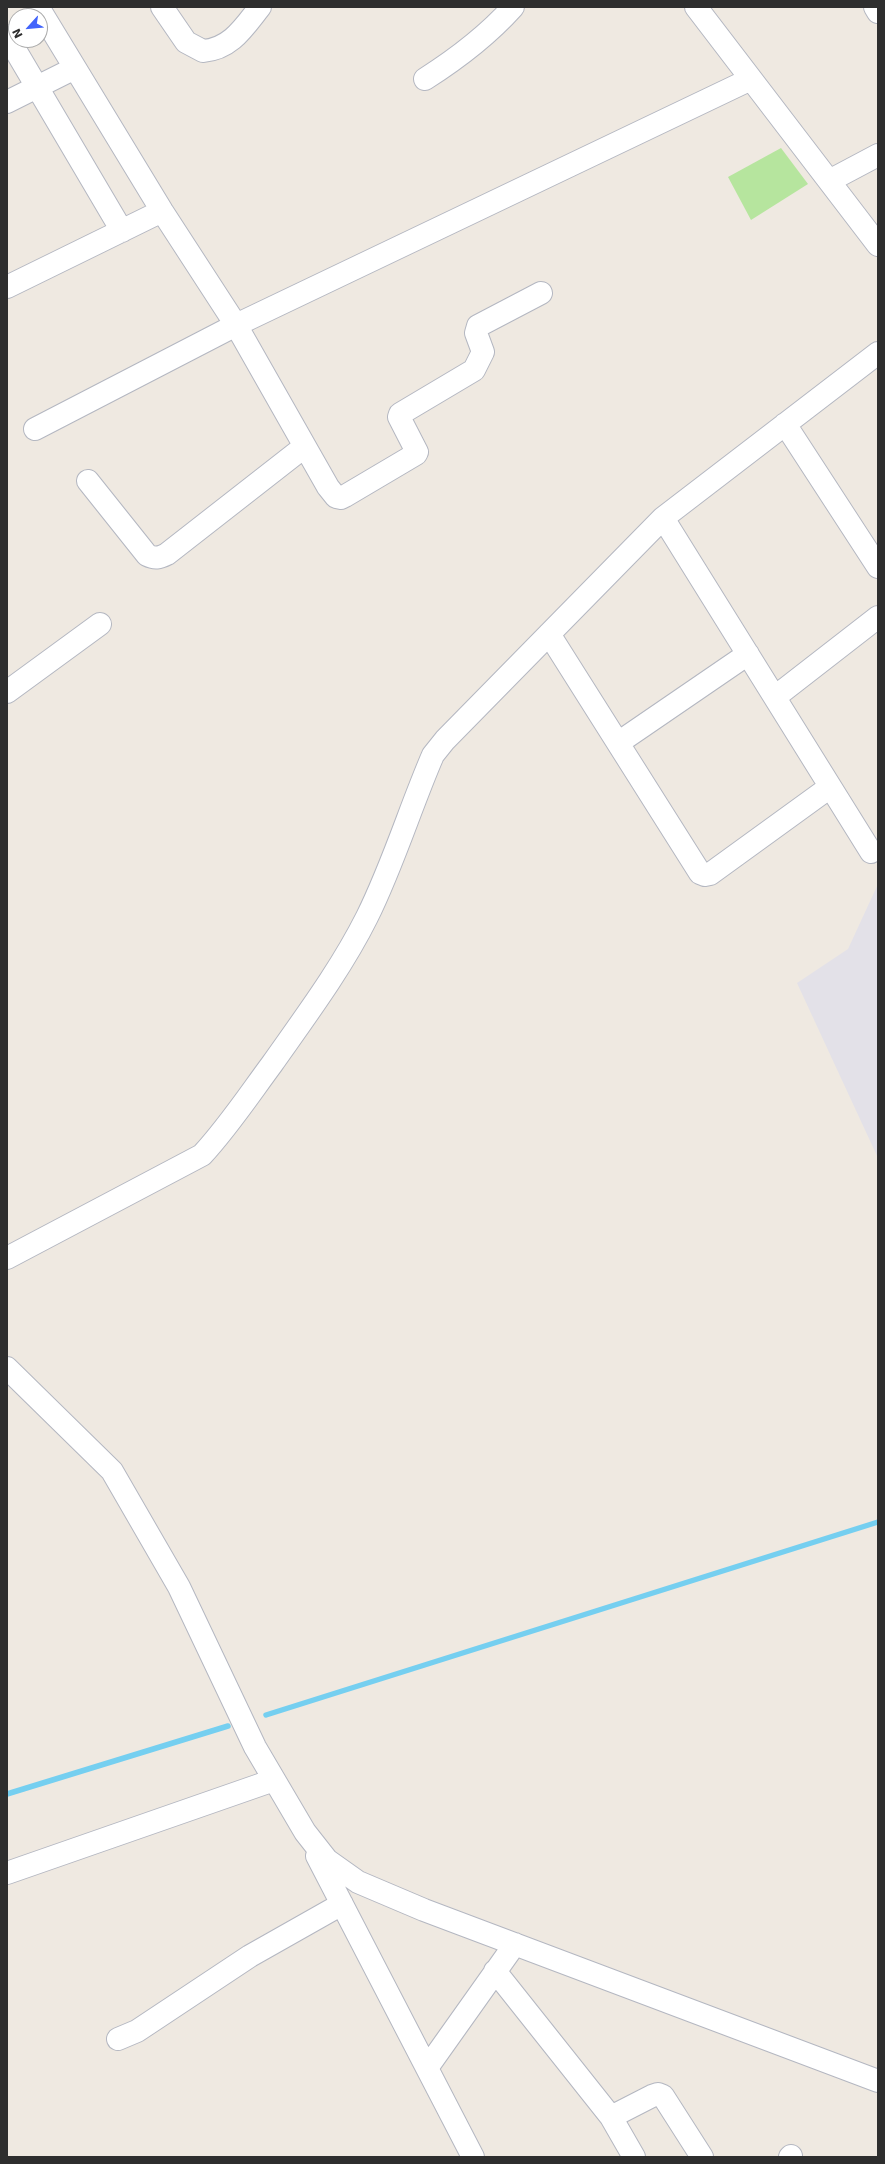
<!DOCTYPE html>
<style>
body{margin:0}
#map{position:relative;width:885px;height:2164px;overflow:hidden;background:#efe9e1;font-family:"DejaVu Sans",sans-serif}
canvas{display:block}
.frame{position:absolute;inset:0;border:8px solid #2e2e2e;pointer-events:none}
.north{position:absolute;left:8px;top:8px;width:40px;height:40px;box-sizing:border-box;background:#fff;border:1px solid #ababab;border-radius:50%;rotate:243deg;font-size:11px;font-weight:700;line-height:16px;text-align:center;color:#2e2e2e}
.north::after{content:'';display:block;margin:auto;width:14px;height:18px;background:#4264fb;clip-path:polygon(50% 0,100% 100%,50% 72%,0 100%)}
</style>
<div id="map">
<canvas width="885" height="2164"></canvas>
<div class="frame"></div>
<div class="north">N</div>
</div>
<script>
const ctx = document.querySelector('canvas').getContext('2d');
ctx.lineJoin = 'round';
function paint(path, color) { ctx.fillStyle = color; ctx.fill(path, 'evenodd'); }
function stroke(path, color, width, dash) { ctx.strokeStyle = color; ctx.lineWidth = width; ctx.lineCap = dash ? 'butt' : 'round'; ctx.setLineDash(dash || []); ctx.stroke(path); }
paint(new Path2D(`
 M878,884V1158L797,983L848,949Z`), '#e3e1e8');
paint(new Path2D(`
 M781,148L808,184L751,220L728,177Z`), '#b6e59e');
stroke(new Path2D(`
 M266,1715L878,1522
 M7,1794L228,1726`), '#75cff0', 5.5);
const minor = new Path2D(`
 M38,7L162,211L236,325L328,487L336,497L341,498L345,496L416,454L417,452L399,417L400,414L474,370L483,352L476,333L478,326L541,293
 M162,7L186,42L203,51C231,49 244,27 260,7
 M696,7L878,245
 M875,7L878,12
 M7,36L122,231
 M425,79C458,58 487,36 513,7
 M7,102L75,68
 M829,181L878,155
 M7,287L162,211
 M785,424L878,567
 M35,429L236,325L751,79
 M88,481L147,555C155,559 159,558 167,554L304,447
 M663,518L871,852
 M549,634L700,873L705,875L710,874L830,787
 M7,692L100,624
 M775,697L878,617
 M618,743L748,654
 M7,1258L202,1155C228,1127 249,1095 272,1064C305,1017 341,969 367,917C393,865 410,808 433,755L445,740L663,518L878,353
 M7,1368L112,1471L179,1587L255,1747L305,1832L327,1860L358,1882L424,1910L878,2081
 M317,1856L473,2157
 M7,1873L274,1780
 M495,1971L611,2117L634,2157
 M118,2039L137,2031L250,1956L342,1904
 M427,2068L515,1944
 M611,2117L652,2096L658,2094L663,2096L702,2157
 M790,2157L791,2156`);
stroke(minor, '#b4b7c1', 24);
stroke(minor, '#fff', 22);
</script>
